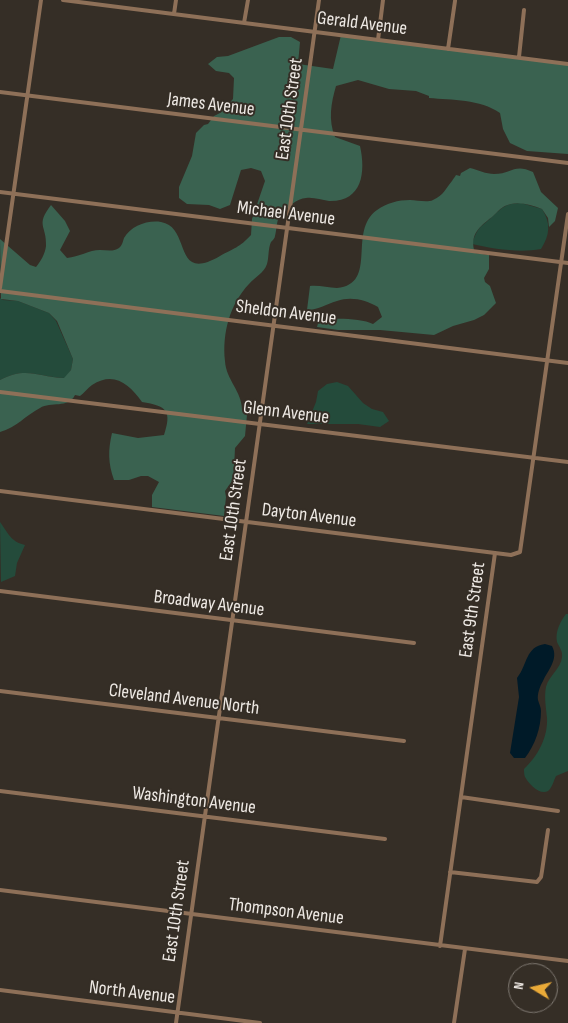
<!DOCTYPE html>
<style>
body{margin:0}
#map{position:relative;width:568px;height:1023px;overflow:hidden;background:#352e26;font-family:"Sofia Sans Condensed",sans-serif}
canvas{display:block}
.north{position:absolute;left:508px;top:963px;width:50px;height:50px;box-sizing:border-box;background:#352e26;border:1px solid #7f7972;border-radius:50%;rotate:279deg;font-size:14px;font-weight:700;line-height:20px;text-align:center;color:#eee9e4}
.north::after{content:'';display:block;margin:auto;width:18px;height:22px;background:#eaaa38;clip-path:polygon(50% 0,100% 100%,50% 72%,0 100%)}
</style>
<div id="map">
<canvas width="568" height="1023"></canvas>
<div class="north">N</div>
</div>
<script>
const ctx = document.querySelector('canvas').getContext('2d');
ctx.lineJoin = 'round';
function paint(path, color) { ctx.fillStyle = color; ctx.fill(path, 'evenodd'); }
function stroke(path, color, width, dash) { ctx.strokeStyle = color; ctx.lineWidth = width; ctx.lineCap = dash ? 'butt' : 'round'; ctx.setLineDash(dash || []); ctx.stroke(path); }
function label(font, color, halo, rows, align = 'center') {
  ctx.font = font + ' "Sofia Sans Condensed",sans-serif'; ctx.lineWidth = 4; ctx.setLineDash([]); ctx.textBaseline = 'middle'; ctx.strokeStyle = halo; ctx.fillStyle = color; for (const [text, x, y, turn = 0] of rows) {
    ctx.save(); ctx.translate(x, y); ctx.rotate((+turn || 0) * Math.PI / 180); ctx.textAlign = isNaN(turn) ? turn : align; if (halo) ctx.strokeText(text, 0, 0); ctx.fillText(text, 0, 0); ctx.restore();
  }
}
paint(new Path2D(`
 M521,203L542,209C551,223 550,235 541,249C519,253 494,249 472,244C478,226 480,228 493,216C504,206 505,204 521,203Z
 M0,298L3,300L18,301L49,313L56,321L73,359L71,370L65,378C38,377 26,366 0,380Z
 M337,382L348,386L363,403L372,409L383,412L389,421L380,427L358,424H307L316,402L318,391L327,384Z
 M0,522C8,533 11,542 25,545L17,563L15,576L1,582Z
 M566,614H568V771L556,776C554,780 552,788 548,791C540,796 528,783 525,777C524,775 524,771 524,769C538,756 548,737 547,718C546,707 544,697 546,687C549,675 561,669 562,657C563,651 559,647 557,642C555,632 560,622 566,614Z`), '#244b3b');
paint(new Path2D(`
 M341,35L568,63V154L527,151L510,143L503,129L500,113C480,99 452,100 429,98V96L416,91L389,89L358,80L336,86C331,103 328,120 335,137L360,146C366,173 362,202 329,201C321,200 314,197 306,198C297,198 287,208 281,214C276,220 277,229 275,236C275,238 273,240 271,242C268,248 269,258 267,264C264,273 255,277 249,284C230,304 222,333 225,361C226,380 242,391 242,410L247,415L245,436L235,448L234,469L232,481L225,491L226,497L224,516L152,507V495L159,482L148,476H141L129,480H114C108,463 108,450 112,433L138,438L164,435C172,411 167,406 142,402C129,384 114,371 92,385C88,388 84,393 80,396L75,395C68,409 51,401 40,408C26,415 16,428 0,432V380C26,366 38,377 64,378L71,370L73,359L57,321L49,313L18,301L1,299L0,239L30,265L36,267C41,261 45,254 46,246C47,225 35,226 51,205L65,221L70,231L60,250L67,258C79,257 89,250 100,250C107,250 113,252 119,248C122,246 123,241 124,238C131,226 147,220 161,222C192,227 172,284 220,256C234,248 239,248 251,235L252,219L265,181L261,171L251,168L241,170L230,205L220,209L209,205L187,204L179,198V187L192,156L196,133L204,125L208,124L214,116L220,113L233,99L234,78L229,73L216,71L208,64L217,57L228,56L279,37H291L300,42L298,64L333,69Z
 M470,168C478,170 486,174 494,174C512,174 514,163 533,172L541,192L558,208L555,221L549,227L548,218L542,209C532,205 521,202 511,204C501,206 499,211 492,217C479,227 469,235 475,253L489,255V269L484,278L485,282L490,286L496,303L484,315L474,320L453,326L434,335L380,330H338L317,327L319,320C333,318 361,318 373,324L382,317L378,307C366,300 351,296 337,301C326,304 318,310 307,310L310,286C319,285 328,288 337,288C379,284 347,231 377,210C387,203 398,200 410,200C417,200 427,203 433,200C444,195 445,189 452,181C453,179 455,177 456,175L460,176L461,173Z`), '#3a6250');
paint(new Path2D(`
 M545,644L552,646C559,659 548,670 543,681C540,686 537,694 538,700C539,704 541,707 541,711C541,728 535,745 525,758H514L510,753L519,697L517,678C528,664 525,647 545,644Z`), '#001a28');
stroke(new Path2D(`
 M63,0L568,64
 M174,14L176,0
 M244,23L248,0
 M378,40L383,0
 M448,49L455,1
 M519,57L524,10
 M0,92L568,163
 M0,192L568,263
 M0,288L41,0
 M0,291L568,363
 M0,392L568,462
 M0,491L511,555L520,552L568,214
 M0,591L414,643
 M0,691L404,741
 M0,791L385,839
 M461,797L558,811
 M450,872L537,882L541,877L542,871L548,830
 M0,890L568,961
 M440,946L495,553
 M0,990L260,1023
 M176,1023L319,0
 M454,1023L465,949`), '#8e7058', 4);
label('19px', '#eee9e4', '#352e26', [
 ["Gerald Avenue",362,24,7],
 ["James Avenue",211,105,7],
 ["East 10th Street",290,109,-82],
 ["Michael Avenue",286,214,7],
 ["Sheldon Avenue",286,313,7],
 ["Glenn Avenue",286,413,7],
 ["East 10th Street",234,510,-82],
 ["Dayton Avenue",309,516,7],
 ["Broadway Avenue",209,604,7],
 ["East 9th Street",473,610,-82],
 ["Cleveland Avenue North",184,700,7],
 ["Washington Avenue",194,801,7],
 ["East 10th Street",177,911,-82],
 ["Thompson Avenue",286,912,7],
 ["North Avenue",132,993,7]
]);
</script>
